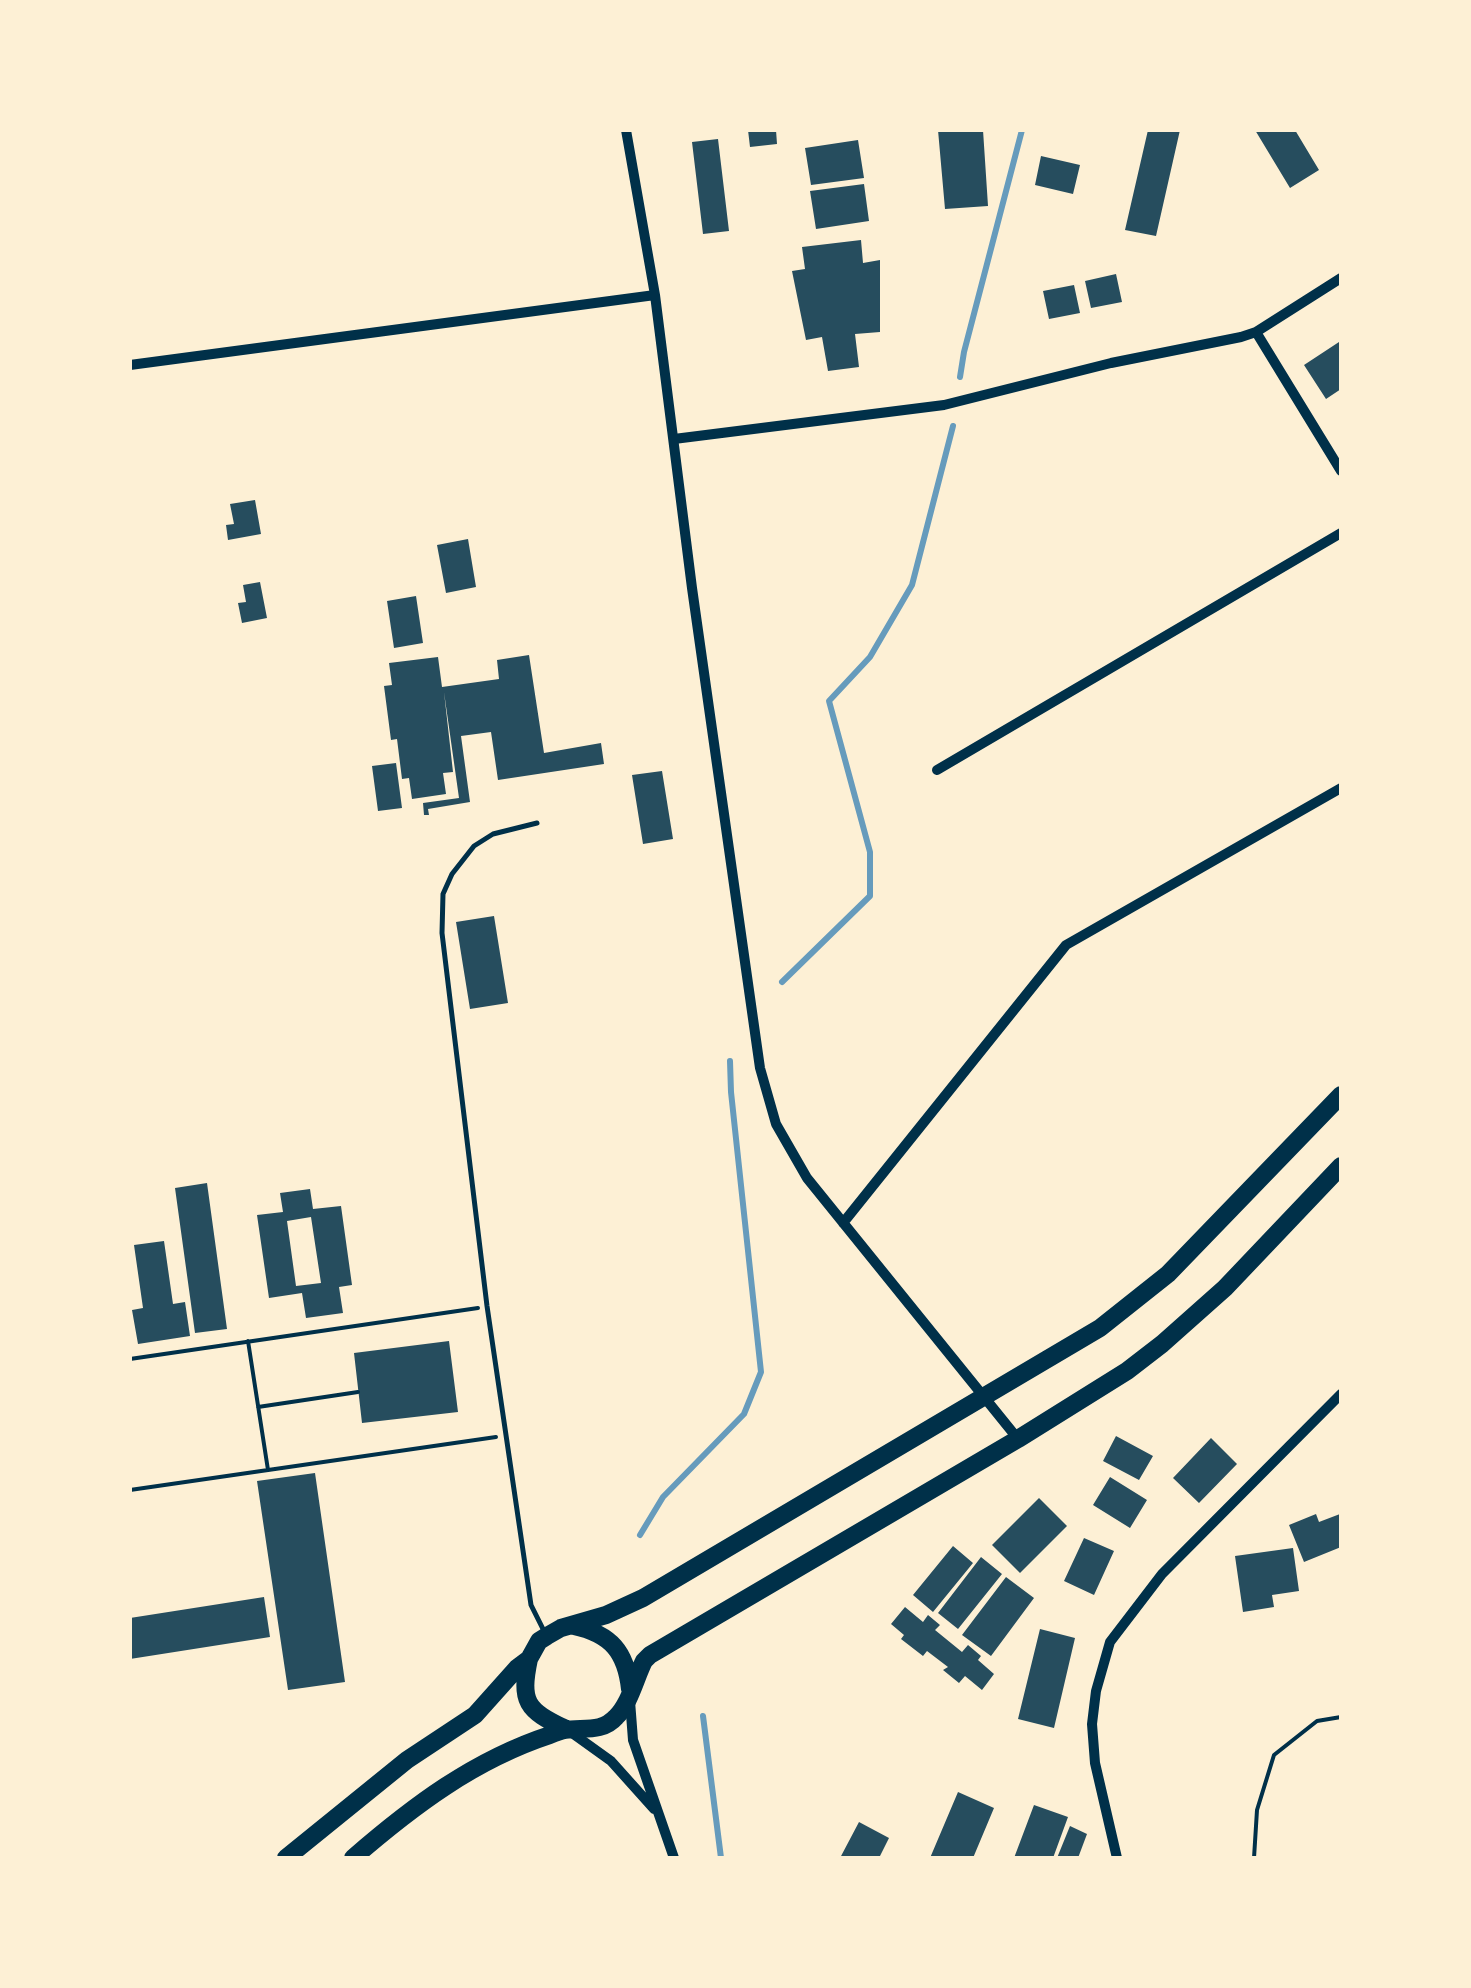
<!DOCTYPE html>
<style>
body{margin:0}
#map{position:relative;width:1471px;height:1988px;overflow:hidden;background:#fdf0d5;font-family:Barlow,sans-serif}
canvas{display:block}
.frame{position:absolute;inset:0;border:132px solid #fdf0d5;pointer-events:none}
</style>
<div id="map">
<canvas width="1471" height="1988"></canvas>
<div class="frame"></div>
</div>
<script>
const ctx = document.querySelector('canvas').getContext('2d');
ctx.lineJoin = 'round';
function stroke(path, color, width, dash) { ctx.strokeStyle = color; ctx.lineWidth = width; ctx.lineCap = dash ? 'butt' : 'round'; ctx.setLineDash(dash || []); ctx.stroke(path); }
function paint(path, color) { ctx.fillStyle = color; ctx.fill(path, 'evenodd'); }
stroke(new Path2D(`
 M960,377L964,352L1022,130
 M782,982L870,896V852L829,701L870,657L912,585L953,426
 M640,1535L663,1497L744,1414L761,1372L731,1092L730,1061
 M703,1716L721,1858`), '#669bbc', 6);
paint(new Path2D(`
 M748,130H776L777,144L750,147Z
 M938,130H983L988,206L945,209Z
 M1148,130H1180L1156,236L1125,230Z
 M1255,130H1295L1319,170L1290,188Z
 M718,139L729,231L703,234L692,142Z
 M858,140L864,178L811,185L805,148Z
 M1041,156L1080,165L1073,194L1035,185Z
 M864,184L869,221L816,229L810,191Z
 M861,240L863,263L880,260V332L855,334L859,367L828,371L822,337L806,340L792,271L805,269L802,247Z
 M1116,274L1122,302L1091,308L1085,281Z
 M1074,285L1080,313L1049,319L1043,291Z
 M1339,342L1341,345V389L1326,399L1304,365Z
 M255,500L261,534L228,540L226,525L234,524L230,504Z
 M468,539L476,587L446,593L437,545Z
 M260,582L267,618L242,623L238,603L246,602L243,585Z
 M416,596L423,643L394,648L387,601Z
 M529,655L544,753L601,743L604,764L498,780L491,732L461,736L470,802L428,809L429,815H424L423,803L459,798L444,692L453,772L443,773L446,794L412,799L409,778L402,779L397,739L391,740L384,686L392,685L389,663L438,657L442,687L499,679L497,660Z
 M396,763L402,808L378,811L372,766Z
 M662,771L673,839L643,844L632,775Z
 M494,916L508,1003L470,1009L456,922Z
 M207,1183L227,1329L195,1333L175,1188Z
 M310,1189L313,1209L341,1206L352,1285L339,1287L343,1313L306,1318L302,1293L269,1298L257,1215L283,1212L280,1193ZM311,1217L321,1283L296,1286L287,1221Z
 M164,1241L173,1304L185,1302L190,1336L138,1344L132,1310L143,1308L134,1245Z
 M449,1341L458,1412L362,1423L354,1353Z
 M1116,1436L1153,1456L1139,1480L1103,1461Z
 M1211,1438L1237,1464L1199,1503L1173,1478Z
 M315,1473L345,1682L288,1690L257,1481Z
 M1110,1477L1147,1500L1130,1528L1093,1505Z
 M1039,1498L1067,1526L1020,1573L992,1545Z
 M1316,1514L1319,1522L1340,1514L1341,1547L1304,1562L1289,1525Z
 M1084,1538L1114,1551L1094,1595L1064,1581Z
 M953,1546L973,1563L933,1612L913,1595Z
 M1293,1548L1299,1591L1272,1595L1274,1607L1243,1612L1235,1556Z
 M981,1557L1002,1574L958,1629L938,1613Z
 M1006,1577L1034,1598L991,1656L962,1635Z
 M264,1597L270,1637L130,1659V1618Z
 M905,1607L923,1622L928,1615L940,1625L935,1630L962,1652L968,1645L981,1656L978,1660L994,1674L982,1690L965,1676L959,1683L943,1670L948,1667L927,1651L923,1656L901,1639L904,1635L891,1624Z
 M1040,1629L1075,1638L1054,1728L1018,1719Z
 M958,1792L994,1808L973,1858H930Z
 M1034,1805L1068,1817L1053,1858H1014Z
 M859,1822L889,1838L879,1858H840Z
 M1070,1826L1087,1834L1078,1858H1057Z`), '#264d5e');
stroke(new Path2D(`
 M248,1341L268,1470
 M130,1359L478,1308
 M258,1407L358,1392
 M130,1490L496,1437
 M1254,1858L1257,1810L1274,1755L1317,1721L1341,1717`), '#003049', 4);
stroke(new Path2D(`
 M537,823L493,834L474,846L452,874L443,894L442,933L487,1306L531,1605L545,1633`), '#003049', 5);
stroke(new Path2D(`
 M626,130L655,295L692,588L760,1068L776,1124L807,1178L1018,1439
 M1256,332L1341,471
 M130,365L655,295
 M674,439L944,405L1111,363L1241,337L1256,332L1341,278
 M937,770L1341,533
 M843,1223L1066,945L1341,788
 M630,1701L633,1740L674,1858
 M572,1733L611,1761L654,1809
 M1117,1858L1095,1763L1092,1724L1096,1691L1110,1642L1162,1574L1341,1394`), '#003049', 10);
stroke(new Path2D(`
 M574,1626C611,1634 626,1652 630,1689
 M529,1659C520,1702 526,1710 566,1729
 M286,1858L407,1760L475,1715L517,1668L529,1659L539,1641L547,1636L561,1628L606,1615L643,1598L1100,1328L1168,1274L1341,1095
 M353,1858C413,1806 474,1760 550,1735C555,1733 560,1731 565,1730C582,1727 602,1733 616,1717C630,1703 635,1679 644,1661L650,1655L1018,1439L1127,1371L1162,1344L1225,1288L1341,1166`), '#003049', 18);
</script>
